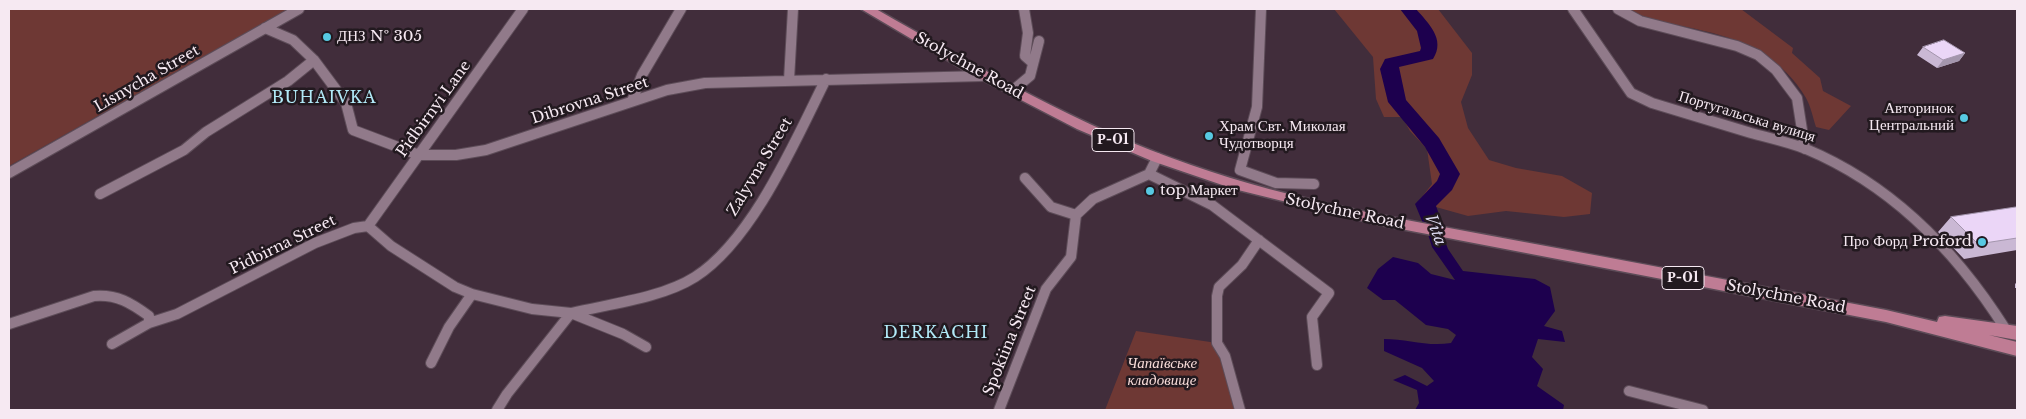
<!DOCTYPE html>
<meta charset="utf-8">
<style>
body{margin:0}
#map{position:relative;width:2026px;height:419px;overflow:hidden;background:#412d3b;font-family:"Libre Baskerville",serif}
canvas{display:block}
.frame{position:absolute;inset:0;border:10px solid #f6e9f2;pointer-events:none}
</style>
<div id="map">
<canvas width="2026" height="419"></canvas>
<div class="frame"></div>
</div>
<script>
const ctx = document.querySelector('canvas').getContext('2d');
ctx.lineJoin = 'round';
function paint(path, color) { ctx.fillStyle = color; ctx.fill(path, 'evenodd'); }
function stroke(path, color, width, dash) { ctx.strokeStyle = color; ctx.lineWidth = width; ctx.lineCap = dash ? 'butt' : 'round'; ctx.setLineDash(dash || []); ctx.stroke(path); }
function label(font, color, halo, rows, align = 'center') {
  ctx.font = font + ' "Libre Baskerville",serif'; ctx.lineWidth = 5; ctx.setLineDash([]); ctx.textBaseline = 'middle'; ctx.strokeStyle = halo; ctx.fillStyle = color; for (const [text, x, y, turn = 0] of rows) {
    ctx.save(); ctx.translate(x, y); ctx.rotate((+turn || 0) * Math.PI / 180); ctx.textAlign = isNaN(turn) ? turn : align; if (halo) ctx.strokeText(text, 0, 0); ctx.fillText(text, 0, 0); ctx.restore();
  }
}
paint(new Path2D(`
 M9,9H288L9,166Z
 M1334,9H1438L1472,53V75L1461,102L1468,128L1489,160L1516,168L1562,176L1592,193L1590,214L1564,217L1506,211L1468,216L1418,202L1432,184L1427,149L1410,131L1402,117H1384L1376,99L1373,57Z
 M1627,9H1741L1793,48L1792,53L1820,78L1823,91L1851,106L1829,130L1816,127C1813,118 1811,107 1806,98C1784,60 1746,40 1704,31C1677,24 1652,23 1627,9Z
 M1136,331L1217,343L1240,410H1105Z`), '#6e3834');
paint(new Path2D(`
 M1418,202L1432,207L1448,249L1463,271L1535,279L1550,287L1555,311L1544,326L1562,331L1565,342L1538,339L1532,357L1543,369L1537,386L1564,405L1563,410H1415L1419,403L1417,390L1393,380L1405,375L1427,386L1434,381L1422,368L1384,351V339C1407,339 1428,347 1451,343L1456,335L1448,329L1426,325L1395,300H1383L1367,288L1378,269L1393,257L1418,263L1431,274L1455,280L1432,247Z`), '#1d004e');
paint(new Path2D(`
 M1400,9H1416C1428,23 1446,39 1433,59L1399,67L1406,100L1439,138L1460,174L1452,190L1436,206L1444,228L1441,233L1434,235L1427,233L1415,204L1437,181L1440,174L1425,147L1388,102L1380,69L1385,59L1420,51L1421,48L1417,31Z`), '#1d004e');
const street = new Path2D(`
 M1024,9L1028,33L1025,56L1033,63
 M1261,9L1257,107L1240,170L1276,183L1314,184
 M1573,9L1631,93L1652,103C1685,113 1718,123 1751,133C1769,138 1788,142 1806,149C1892,185 1957,252 2006,330
 M1618,9L1640,21L1737,46L1758,55L1776,70L1797,98L1805,149
 M265,28L293,40L314,60L346,103L353,130L419,155H456L486,150L667,90L705,83L984,76
 M789,80L793,9
 M1012,91L1030,76L1039,41
 M632,101L642,75L681,9
 M9,173L299,9
 M1149,174L1212,205L1329,293L1312,317L1317,365
 M1025,178L1051,207L1076,215
 M100,194L184,150L206,132L288,81L314,60
 M368,226L523,9
 M571,313C609,304 662,298 695,277C753,240 796,139 826,79
 M9,324L94,296C117,294 131,303 149,316V323
 M112,344L149,323L177,314L315,243L354,228L368,226L391,246L455,287L472,294L532,309L571,313L623,334L646,347
 M431,363L449,327L472,294
 M1629,391L1703,410
 M497,410L507,394L571,313
 M999,410L1046,289L1071,257L1076,215L1093,199L1149,174L1157,158
 M1240,410L1225,356L1217,343V296L1219,287L1242,265L1259,240`);
const primary = new Path2D(`
 M861,9H876C978,67 1080,127 1191,165C1294,201 1401,219 1508,239C1634,262 1760,286 1886,310L1937,322L1939,317L1945,316L2017,326V340L1989,335L2017,342V356L1886,322L1380,225L1234,189L1152,161L1077,129L969,73Z`);
stroke(street, '#5d4c58', 12);
stroke(primary, '#5d4c58', 3);
stroke(street, '#917a8a', 10);
paint(primary, '#bf7c94');
paint(new Path2D(`
 M1923,47L1965,53L1959,61L1937,68L1917,55Z
 M2017,207V250L1964,259L1938,232L1951,217Z
 M2017,282V288H2015V284Z`), '#cab8d4');
paint(new Path2D(`
 M1965,53L1959,61L1937,68L1943,60Z`), '#a496ad');
const building = new Path2D(`
 M1944,40L1965,53L1943,60L1923,47Z
 M2016,207H2017V238L1978,244L1951,217Z`);
paint(building, '#ebd6f7');
stroke(building, '#a496ad', 1);
for (const [x, y, r, color] of [
 [327,37,5,"#57c9e2"],
 [1964,118,5,"#57c9e2"],
 [1209,136,5,"#57c9e2"],
 [1150,191,5,"#57c9e2"],
 [1982,242,5,"#57c9e2"]
]) { const dot = new Path2D(); dot.arc(x, y, r, 0, 2 * Math.PI); ctx.fillStyle = color; ctx.fill(dot); stroke(dot, '#22191f', 2); }
for (const [x, y, w] of [
 [1113,140,42],
 [1683,278,42]
]) { const box = new Path2D(); box.roundRect(x - w / 2, y - 11.5, w, 23, 4); ctx.fillStyle = '#22191f'; ctx.fill(box); stroke(box, '#f6e9f2', 1); }
label('bold 14px', '#f6e9f2', null, [
 ["Р-01",1113,140],
 ["Р-01",1683,278]
]);
label('15px', '#f6e9f2', '#22191f', [
 ["ДНЗ № 305",337,37],
 ["Авторинок",1954,109,"right"],
 ["Центральний",1954,126,"right"],
 ["Храм Свт. Миколая",1219,127],
 ["Чудотворця",1219,144],
 ["top Маркет",1160,191],
 ["Про Форд Proford",1972,242,"right"]
], 'left');
label('15px', '#f6e9f2', '#22191f', [
 ["Stolychne Road",969,66,29],
 ["Lisnycha Street",147,79,-30],
 ["Dibrovna Street",590,101,-18],
 ["Pidbirnyi Lane",434,109,-54],
 ["Португальська вулиця",1747,117,17],
 ["Zalyvna Street",760,167,-59],
 ["Stolychne Road",1345,212,12],
 ["Pidbirna Street",283,245,-26],
 ["Stolychne Road",1786,297,11],
 ["Spokiina Street",1010,341,-68]
]);
label('italic 15px', '#f8dcd9', '#22191f', [
 ["Чапаївське",1162,364],
 ["кладовище",1162,381]
]);
ctx.letterSpacing = '1px';
label('16px', '#b2eaf8', '#22191f', [
 ["BUHAIVKA",324,98],
 ["DERKACHI",936,333]
]);
ctx.letterSpacing = '0px';
label('italic 16px', '#dad8ef', '#22191f', [
 ["Vita",1435,230,69]
]);
</script>
